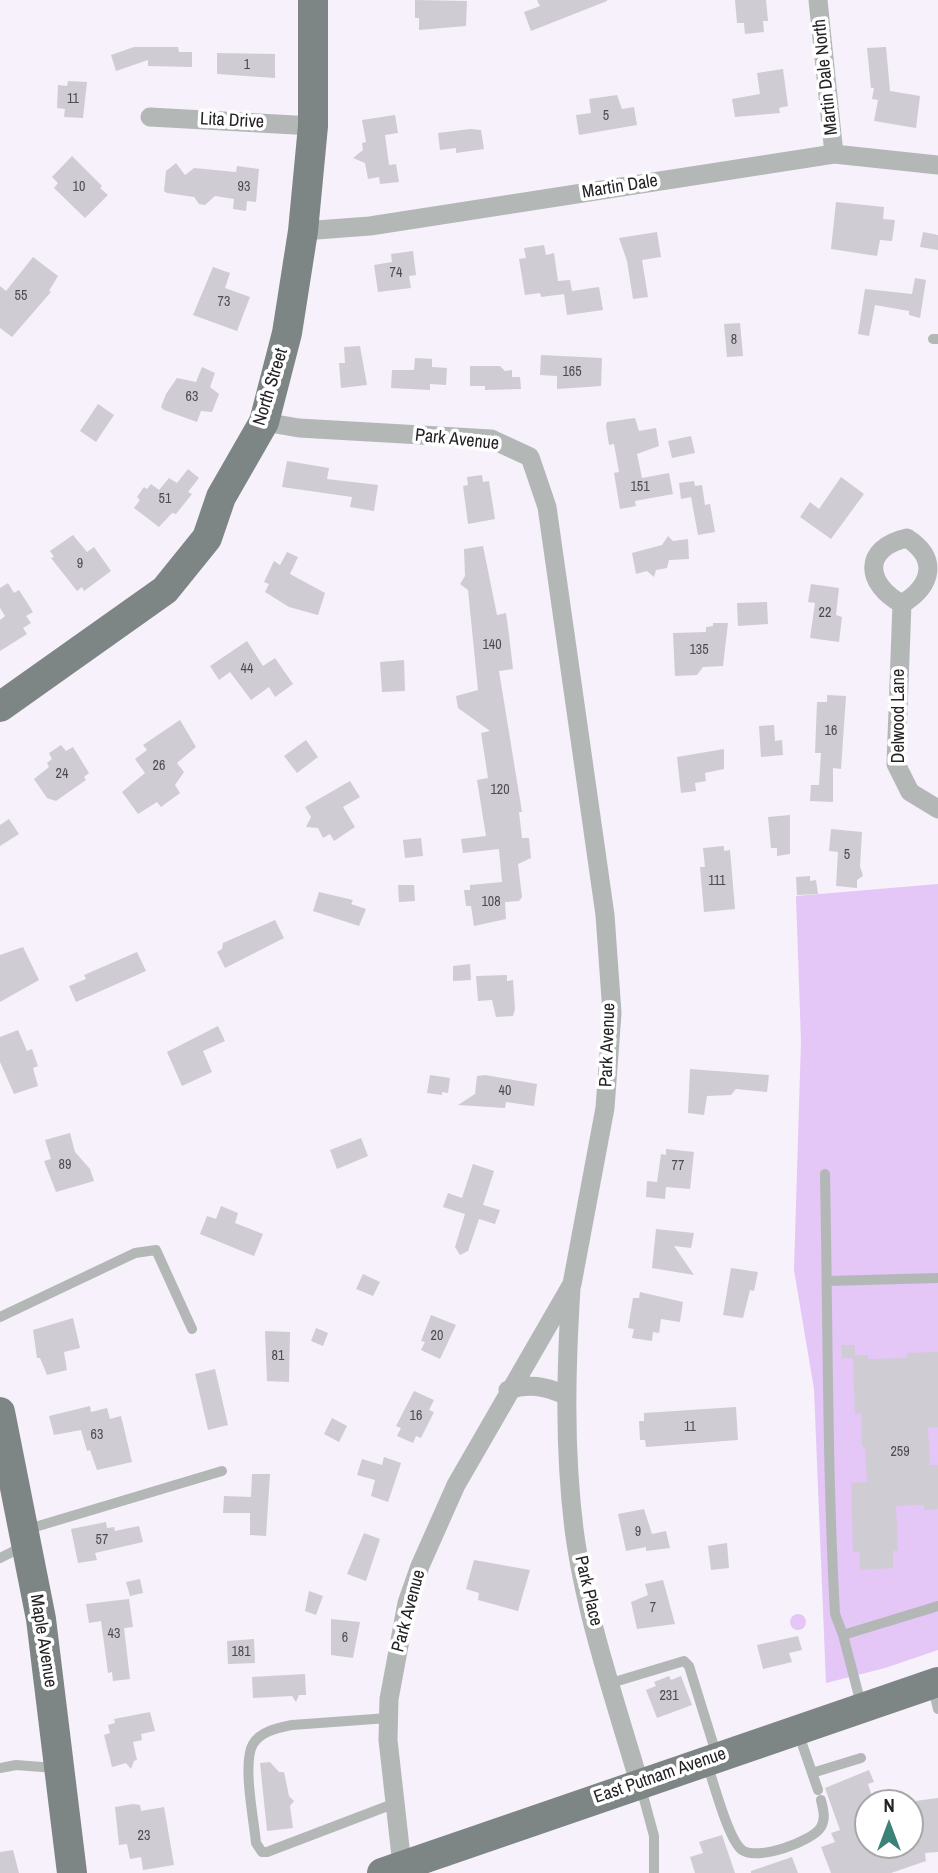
<!DOCTYPE html>
<style>
body{margin:0}
#map{position:relative;width:938px;height:1873px;overflow:hidden;background:#f6f1fa;font-family:"Archivo Narrow",sans-serif}
canvas{display:block}
.north{position:absolute;left:854px;top:1789px;width:70px;height:70px;box-sizing:border-box;background:#fff;border:2px solid #a7a7a8;border-radius:50%;rotate:0deg;font-size:19px;font-weight:700;line-height:28px;text-align:center;color:#242225}
.north::after{content:'';display:block;margin:auto;width:24px;height:32px;background:#3d8279;clip-path:polygon(50% 0,100% 100%,50% 72%,0 100%)}
</style>
<div id="map">
<canvas width="938" height="1873"></canvas>
<div class="north">N</div>
</div>
<script>
const ctx = document.querySelector('canvas').getContext('2d');
ctx.lineJoin = 'round';
function paint(path, color) { ctx.fillStyle = color; ctx.fill(path, 'evenodd'); }
function stroke(path, color, width, dash) { ctx.strokeStyle = color; ctx.lineWidth = width; ctx.lineCap = dash ? 'butt' : 'round'; ctx.setLineDash(dash || []); ctx.stroke(path); }
function label(font, color, halo, rows, align = 'center') {
  ctx.font = font + ' "Archivo Narrow",sans-serif'; ctx.lineWidth = 7; ctx.setLineDash([]); ctx.textBaseline = 'middle'; ctx.strokeStyle = halo; ctx.fillStyle = color; for (const [text, x, y, turn = 0] of rows) {
    ctx.save(); ctx.translate(x, y); ctx.rotate((+turn || 0) * Math.PI / 180); ctx.textAlign = isNaN(turn) ? turn : align; if (halo) ctx.strokeText(text, 0, 0); ctx.fillText(text, 0, 0); ctx.restore();
  }
}
paint(new Path2D(`
 M938,884V1650L885,1668L826,1683L814,1389L794,1270L801,1041L796,896Z
 M790 1622a8 8 0 1 1 16 0a8 8 0 1 1-16 0Z`), '#e4c6f7');
paint(new Path2D(`
 M415,0L467,1L466,26L419,30V18H415Z
 M537,0H607V1L531,31L524,12L540,6Z
 M735,0H766L768,21H763L764,32L745,34L744,23H737Z
 M134,47H178L179,52H192V67L148,66V60L116,71L111,55Z
 M886,47L890,91L920,96L916,128L874,121L878,100L872,99L874,88H871L867,48Z
 M217,53L275,54V78L217,74Z
 M783,69L788,106L779,108L780,113L735,117L732,99L760,94L757,73Z
 M68,81L87,82L83,118L64,117L65,109L57,108L58,85L67,86Z
 M617,95L622,109L634,107L637,125L579,135L576,115L591,113L589,99Z
 M395,115L398,133L385,135L389,165L396,164L399,182L380,184L379,177L368,179L365,163L353,158L363,150L362,143L366,142L362,120Z
 M470,129L481,130L484,149L456,153V148L440,150L438,133Z
 M72,156L102,186L100,188L108,195L85,218L54,188L58,183L52,177Z
 M176,163L185,175L194,168L236,172L237,166L259,169L256,202L247,201L246,211L233,209L234,199L215,196L205,205L199,204L194,197L167,193L164,191L166,171Z
 M836,202L884,207L883,219L895,220L892,241L880,240L877,256L831,249Z
 M657,232L661,257L642,260L648,297L633,299L627,261L619,238Z
 M923,232L938,235V250L920,247Z
 M544,245L546,255L554,253L558,281L570,280L572,291L599,287L603,310L567,315L564,294L541,297L540,293L525,295L519,259L526,258L524,248Z
 M413,251L416,275L409,276L411,288L378,292L374,265L392,262L391,254Z
 M33,257L58,276L49,291L51,292L12,337L0,328V286L6,291Z
 M213,267L230,273L225,288L250,297L237,331L193,315Z
 M915,278L926,280L920,318L909,315V311L875,305L869,336L858,334L865,289L912,294Z
 M740,323L743,356L727,357L724,324Z
 M360,346L367,385L341,388L339,363H345L344,347Z
 M541,355L602,358L601,386L557,389V376L540,375Z
 M415,358L432,359V367L447,368L446,385L430,384V390L391,388L392,370H414Z
 M470,366H500L505,371L512,370V377H520L521,389L485,390V386H470Z
 M202,367L215,373L210,387L219,394L212,412L201,411L197,422L164,410L161,407L166,394L177,378L196,382Z
 M98,404L114,415L96,442L80,431Z
 M635,418L639,431L656,428L659,446L637,454L642,478L669,473L673,494L635,501L636,506L620,509L614,473L619,472L614,444L609,445L606,426L607,422Z
 M691,436L695,453L672,458L668,441Z
 M287,461L329,468L327,479L378,485L374,511L350,507L352,497L282,487Z
 M188,469L199,478L188,492L192,494L176,514L172,513L159,527L134,508L140,500L137,497L144,487L147,489L151,484L159,490L169,478L177,483Z
 M482,475L483,482L489,481L495,519L468,524L463,486L468,485L467,477Z
 M841,477L864,494L831,539L800,517L810,502L819,509Z
 M694,481L695,486L702,485L705,505L710,504L715,532L698,535L691,497L681,499L679,483Z
 M73,535L87,552L94,547L111,571L84,591L82,587L77,591L51,558L54,557L50,551Z
 M668,536L673,541L688,539L689,559L669,560L667,568L656,570L654,577L647,571L636,574L632,553L662,545Z
 M483,546L497,615L506,613L509,635L513,669L499,671L522,812H519L522,838H529L531,858L518,864L522,897L519,901L505,902L506,919L474,926L471,906H466L464,890H470V885L502,882L499,849L463,853L461,839L486,836L477,780L488,778L481,733L490,731L458,708L456,696L478,690L468,590L460,584L465,576L464,549Z
 M287,552L298,557L290,574L325,593L318,615L289,607L265,592L269,584L264,582L274,561L280,565Z
 M8,583L14,593L19,590L33,612L26,616L31,623L23,628L27,634L0,651V620L5,616L0,608V588Z
 M811,584L839,588L836,615L842,617L839,642L810,638L815,603L808,602Z
 M767,602L768,624L738,626L737,603Z
 M713,623H728L723,666L703,667L697,675L675,676L673,633L706,632V627L713,626Z
 M247,641L263,666L275,658L293,684L275,697L269,687L251,700L230,672L219,680L210,666Z
 M404,660L405,691L382,692L380,662Z
 M827,695L846,696L841,769L833,768V802L810,801L811,785H819L821,753H815L817,702H827Z
 M180,720L196,747L177,763L184,772L175,785L180,793L161,807L157,802L138,814L122,792L145,773L135,759L147,750L143,745Z
 M774,725L775,741L782,740L783,755L761,757L759,726Z
 M306,740L318,757L297,773L284,756Z
 M61,745L66,751L73,747L89,773L84,777L86,780L56,801L47,798L34,779L49,767L47,763L52,759L49,753Z
 M724,749V769L705,773L706,781L695,783L696,791L681,793L677,757Z
 M350,781L360,797L343,807L355,827L334,841L330,834L323,838L318,828L306,827L311,817L305,807Z
 M790,815V854L777,856V848H771L768,817Z
 M9,819L19,834L0,846V825Z
 M831,829L862,832L860,866L863,876L857,880V888L836,886L838,852L829,851Z
 M421,838L423,856L405,858L403,840Z
 M724,846V851L730,850L735,909L704,912L700,867H705L703,848Z
 M810,876V881L816,880L818,894L797,895L796,877Z
 M398,885H414L415,901L399,902Z
 M319,892L353,900L351,904L366,909L359,926L313,911Z
 M275,920L284,938L225,968L217,952L222,949L223,943Z
 M23,947L39,980L0,1002V955Z
 M137,952L146,971L76,1002L69,986L86,979L84,975Z
 M470,964L471,980L453,981V966Z
 M507,975V981L513,980L515,1009L513,1016L496,1017L492,1000L478,1001L476,976Z
 M218,1026L225,1041L203,1051L212,1072L182,1086L167,1052Z
 M18,1030L27,1051L32,1049L38,1066L33,1068L38,1086L14,1094L0,1062V1037Z
 M690,1069L769,1075L767,1092L736,1089L731,1095L707,1096L704,1115L688,1113Z
 M430,1075L450,1078L448,1093L442,1092V1095L427,1093Z
 M485,1075L537,1084L534,1106L506,1102L505,1108L458,1105L475,1094L477,1076Z
 M70,1133L75,1152L90,1169L94,1181L56,1192L44,1161L51,1159L45,1140Z
 M361,1138L368,1156L337,1169L330,1150Z
 M666,1149L694,1152L690,1189L666,1187L665,1199L646,1197L647,1181L657,1182L661,1154L666,1155Z
 M473,1164L494,1171L483,1205L500,1210L495,1224L479,1219L468,1251L460,1255L455,1247L465,1214L443,1207L448,1193L462,1198Z
 M221,1206L238,1213L235,1223L263,1234L254,1256L200,1234L207,1216L216,1219Z
 M656,1229L694,1233L691,1248L674,1246L694,1275L652,1268Z
 M731,1268L758,1272L754,1291L750,1290L743,1318L723,1315Z
 M363,1274L380,1282L373,1296L356,1289Z
 M640,1292L683,1302L680,1322L661,1319L659,1333L653,1332L652,1341L632,1338L634,1329L628,1328L633,1298H639Z
 M431,1315L456,1325L440,1359L421,1350L425,1342L421,1341Z
 M73,1318L80,1348L64,1352L67,1370L47,1375L40,1358H37L33,1330Z
 M316,1328L328,1333L323,1346L311,1341Z
 M265,1331L290,1332L289,1382L267,1381Z
 M841,1345H855V1355H868V1359L907,1358V1353L938,1352V1427L928,1428L930,1465H938V1509L924,1510V1505L896,1506L898,1551H893V1568L860,1570L859,1552H853L851,1483L867,1482L865,1447H862L861,1413L855,1414L853,1358H842Z
 M215,1369L228,1425L208,1430L195,1374Z
 M414,1391L434,1400L429,1410L434,1412L421,1438L416,1436L413,1443L397,1436L401,1428L396,1426Z
 M90,1406L91,1412L107,1408L110,1419L121,1416L132,1462L97,1470L90,1450L87,1451L81,1430L54,1435L49,1416Z
 M736,1407L738,1440L646,1447L645,1440H640L639,1421H644V1413Z
 M332,1418L347,1426L339,1442L324,1434Z
 M384,1457L401,1463L388,1502L371,1496L375,1480L357,1475L362,1459L382,1465Z
 M252,1474H270L266,1536L250,1535V1513H223L224,1496L251,1497Z
 M644,1509L652,1534L666,1531L670,1548L646,1551V1547L626,1551L618,1514Z
 M106,1522L107,1528L114,1527L115,1531L139,1526L143,1542L95,1553L97,1560L78,1563L71,1529Z
 M364,1533L380,1539L366,1581L347,1574Z
 M727,1543L729,1568L711,1570L708,1546Z
 M474,1560L530,1570L518,1611L478,1600L479,1593L466,1589Z
 M140,1579L143,1593L130,1596L126,1582Z
 M663,1580L675,1624L637,1629L631,1602L648,1595L645,1584Z
 M309,1591L323,1596L316,1615L305,1611Z
 M129,1599L133,1627L124,1628L130,1679L113,1681L112,1672L108,1673L101,1621L89,1623L86,1604Z
 M331,1619L360,1622L353,1658L331,1655Z
 M798,1636L802,1650L789,1653L792,1662L763,1669L757,1645Z
 M254,1639L255,1663L228,1664L227,1641Z
 M305,1674L306,1695H299L296,1702L292,1696L253,1698L252,1677Z
 M669,1676L671,1680L681,1676L692,1705L657,1718L646,1690L656,1686L654,1682Z
 M150,1712L155,1731L141,1734L142,1740L133,1742L137,1760L134,1761L131,1769L126,1763L112,1767L104,1735L110,1733L108,1725L115,1723L114,1719Z
 M270,1762L279,1772H284L289,1796L294,1801L290,1806L293,1828L267,1831L260,1763Z
 M869,1770L874,1782L868,1784L874,1803H868V1845H910V1807L915,1805V1801L938,1798V1852L925,1853L926,1861L891,1873H831L821,1847L835,1842L831,1833L840,1830L825,1788Z
 M133,1804L140,1805L141,1811L164,1807L174,1865L143,1870L141,1857L130,1859L127,1844L119,1845L115,1807Z
 M722,1835L735,1873H695L690,1857L703,1853L699,1842Z
 M13,1850L19,1873H0V1852Z
 M792,1857L798,1873H751V1871Z`), '#d0ccd4');
stroke(new Path2D(`
 M933,339H938
 M825,1174C828,1321 827,1468 835,1614L843,1635
 M828,1281L938,1278
 M0,1317L135,1253L156,1250L192,1329
 M25,1530L222,1471
 M0,1558L22,1547
 M611,1683L684,1661L689,1666L716,1753
 M933,1688L938,1709
 M861,1704L843,1635L938,1606
 M388,1718L292,1725C278,1728 261,1731 253,1744C242,1763 254,1820 256,1843L262,1852H267L393,1804
 M799,1735L818,1790
 M707,1764C714,1783 728,1839 742,1850C757,1861 812,1842 821,1827C826,1818 823,1809 821,1800
 M0,1768L16,1765L55,1768
 M812,1773L861,1758
 M641,1788L654,1836V1873`), '#b3b8b7', 10);
stroke(new Path2D(`
 M818,0L834,154
 M150,117L313,126
 M303,231L370,226L834,154L938,165
 M264,422L299,428L491,439L530,457L547,507L605,915L612,1013L605,1108L572,1284L456,1485L420,1566L407,1603L389,1699L388,1740L402,1865
 M907,538C938,558 933,585 902,604C865,584 862,548 907,538Z
 M902,604L896,764L910,792L938,809
 M571,1288C566,1369 564,1448 574,1529C585,1614 615,1700 639,1782
 M508,1390C529,1383 545,1386 565,1395`), '#b3b8b7', 19);
stroke(new Path2D(`
 M0,707L165,590L207,538L221,497L264,422L287,333L303,231L313,126V0
 M0,1412L41,1619L72,1873
 M382,1873L938,1682`), '#7e8685', 30);
label('14px', '#4f4c51', null, [
 ["1",247,65],
 ["11",73,99],
 ["5",606,116],
 ["10",79,187],
 ["93",244,187],
 ["74",396,273],
 ["55",21,296],
 ["73",224,302],
 ["8",734,340],
 ["165",572,372],
 ["63",192,397],
 ["151",640,487],
 ["51",165,499],
 ["9",80,564],
 ["22",825,613],
 ["140",492,645],
 ["135",699,650],
 ["44",247,669],
 ["16",831,731],
 ["26",159,766],
 ["24",62,774],
 ["120",500,790],
 ["5",847,855],
 ["111",717,881],
 ["108",491,902],
 ["40",505,1091],
 ["89",65,1165],
 ["77",678,1166],
 ["20",437,1336],
 ["81",278,1356],
 ["16",416,1416],
 ["11",690,1427],
 ["63",97,1435],
 ["259",900,1452],
 ["9",638,1532],
 ["57",102,1540],
 ["7",653,1608],
 ["43",114,1634],
 ["6",345,1638],
 ["181",241,1652],
 ["231",669,1696],
 ["23",144,1836]
]);
label('18px', '#242225', '#fff', [
 ["Martin Dale North",826,77,-96],
 ["Lita Drive",232,121,3],
 ["Martin Dale",620,187,-9],
 ["North Street",271,387,-73],
 ["Park Avenue",457,440,6],
 ["Delwood Lane",899,716,-90],
 ["Park Avenue",608,1045,-88],
 ["Park Place",588,1591,77],
 ["Park Avenue",409,1611,-75],
 ["Maple Avenue",43,1641,81],
 ["East Putnam Avenue",660,1776,-19]
]);
</script>
